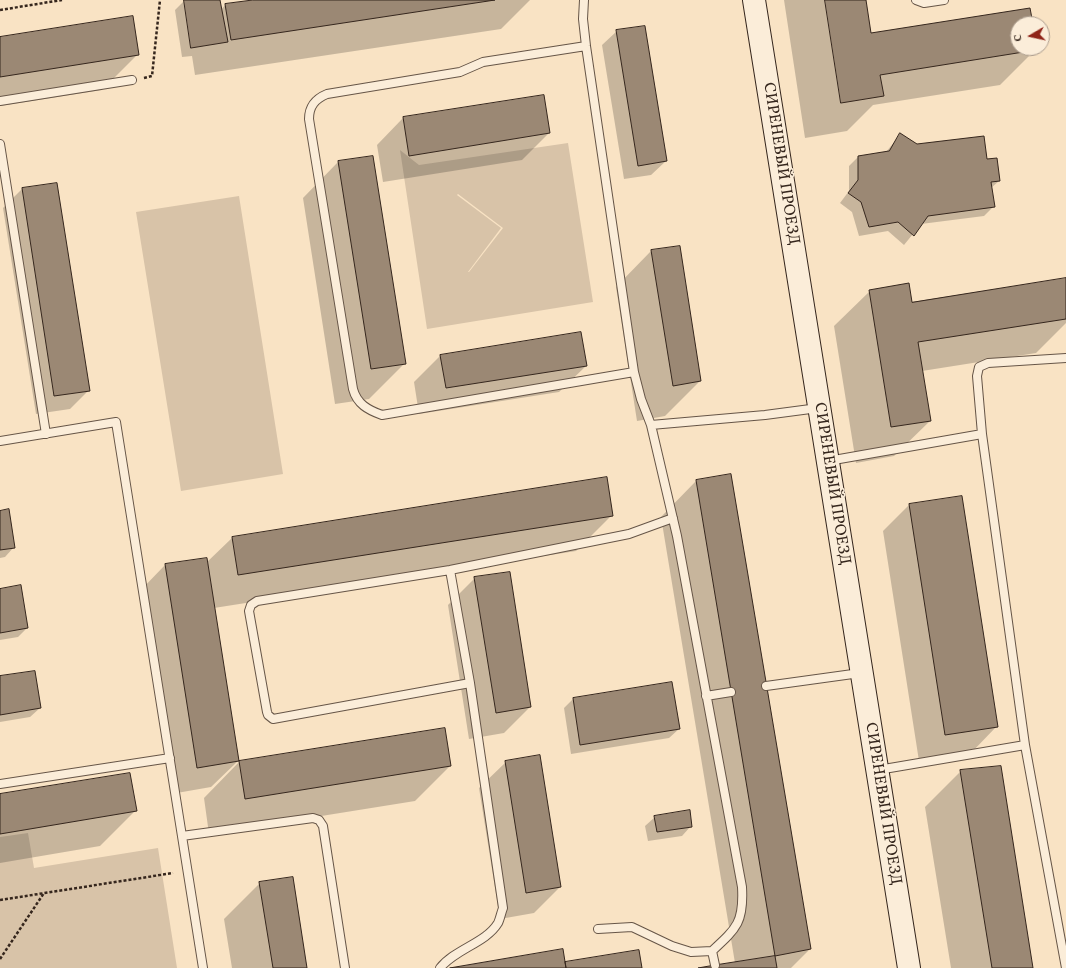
<!DOCTYPE html>
<meta charset="utf-8">
<style>
body{margin:0}
#map{position:relative;width:1066px;height:968px;overflow:hidden;background:#f9e3c4;font-family:Vollkorn,serif}
canvas{display:block}
.north{position:absolute;left:1010px;top:16px;width:40px;height:40px;box-sizing:border-box;background:#fbedd9;border:1px solid #ac9d8e;border-radius:50%;rotate:261deg;font-size:11px;font-weight:700;line-height:16px;text-align:center;color:#35261d}
.north::after{content:'';display:block;margin:auto;width:14px;height:18px;background:#8f2418;clip-path:polygon(50% 0,100% 100%,50% 72%,0 100%)}
</style>
<div id="map">
<canvas width="1066" height="968"></canvas>
<div class="north">С</div>
</div>
<script>
const ctx = document.querySelector('canvas').getContext('2d');
ctx.lineJoin = 'round';
function paint(path, color) { ctx.fillStyle = color; ctx.fill(path, 'evenodd'); }
function stroke(path, color, width, dash) { ctx.strokeStyle = color; ctx.lineWidth = width; ctx.lineCap = dash ? 'butt' : 'round'; ctx.setLineDash(dash || []); ctx.stroke(path); }
function label(font, color, halo, rows, align = 'center') {
  ctx.font = font + ' Vollkorn,serif'; ctx.lineWidth = 3; ctx.setLineDash([]); ctx.textBaseline = 'middle'; ctx.strokeStyle = halo; ctx.fillStyle = color; for (const [text, x, y, turn = 0] of rows) {
    ctx.save(); ctx.translate(x, y); ctx.rotate((+turn || 0) * Math.PI / 180); ctx.textAlign = isNaN(turn) ? turn : align; if (halo) ctx.strokeText(text, 0, 0); ctx.fillText(text, 0, 0); ctx.restore();
  }
}
paint(new Path2D(`
 M568,143L593,302L427,329L400,150L419,165ZM458,194L503,228L469,272H468L501,228L457,195Z
 M239,196L283,474L181,491L136,212Z
 M28,833L34,868L158,848L177,968H0V837Z`), '#d8c3a8');
paint(new Path2D(`
 M190,0H219L221,10L225,5L259,0H530L501,29L195,75L192,56L182,57L175,10L184,1Z
 M784,0H865L870,34L1029,9L1032,24H1018V48H1035V50L1000,85L873,105L847,131L805,138Z
 M617,31L666,161L651,175L624,179L602,45Z
 M0,38L138,54L102,90L0,106Z
 M403,118L549,133L522,160L383,182L377,145Z
 M900,135L917,145L987,160L999,181L991,188L994,206L984,216L921,224L904,245L888,231L859,236L852,212L840,203L849,191V166L858,157L886,152Z
 M372,157L405,363L369,399L335,404L303,198L338,162Z
 M56,184L89,390L70,409L36,414L3,208L22,189Z
 M651,251L700,381L665,416L637,421L616,287Z
 M1066,283V323L1036,353L922,371L930,421L894,456L856,463L834,326L870,291L912,304Z
 M441,355L586,366L559,392L419,414L414,382Z
 M696,481L810,949L791,968H706L735,963L661,517Z
 M909,505L997,726L971,753L919,761L883,531Z
 M0,512L14,547L5,557L0,558Z
 M612,515L576,551L214,608L238,761L211,787L171,794L139,592L165,565L206,563L232,538Z
 M475,578L530,707L504,733L469,739L448,605Z
 M0,590L27,628L18,637L0,640Z
 M0,677L40,708L30,717L0,722Z
 M573,699L679,729L669,738L571,754L564,708Z
 M239,762L450,766L415,801L209,834L204,798Z
 M506,762L560,887L534,913L500,919L479,788Z
 M961,771L1032,968H951L925,807Z
 M0,795L136,810L100,846L0,863Z
 M655,817L691,826L682,836L648,841L645,826Z
 M260,883L306,968H232L224,919Z`), '#0003');
const building = new Path2D(`
 M184,0H220L228,42L191,48Z
 M253,0H495L231,40L225,4Z
 M825,0H866L871,33L1030,8L1033,24H1018V48H1036V50L880,75L884,96L841,103Z
 M133,16L139,55L0,77V37Z
 M645,26L667,161L638,166L616,30Z
 M544,95L550,133L409,156L403,117Z
 M900,133L917,144L984,136L987,159L997,158L1000,181L991,182L995,207L928,216L914,236L898,222L869,227L861,202L848,193L858,180V156L889,151Z
 M373,156L406,364L371,369L338,161Z
 M57,183L90,391L54,396L22,188Z
 M680,246L701,381L673,386L651,250Z
 M1066,278V319L918,342L931,421L891,427L869,290L909,283L912,302Z
 M581,332L587,366L446,388L440,355Z
 M731,474L811,949L775,956L696,480Z
 M607,477L613,516L238,575L232,537Z
 M962,496L998,727L945,735L909,504Z
 M9,509L15,548L0,550V511Z
 M207,558L239,761L197,768L165,564Z
 M510,572L531,707L496,713L474,577Z
 M21,585L28,628L0,633V589Z
 M35,671L41,708L0,715V676Z
 M672,682L680,729L580,745L573,698Z
 M445,728L451,766L245,799L239,761Z
 M540,755L561,887L526,893L505,761Z
 M1001,766L1033,968H992L960,770Z
 M130,773L137,811L0,834V794Z
 M690,810L692,827L657,832L654,816Z
 M293,877L307,968H273L259,882Z
 M563,949L566,968H450Z
 M639,950L642,968H566L565,962Z
 M775,956L777,968H698L715,965Z`);
paint(building, '#9b8874');
stroke(building, '#35261d', 1);
const service = new Path2D(`
 M584,0L583,19L586,46L634,372
 M916,0L924,3L944,0
 M586,46L483,62L460,72L327,94C315,99 309,106 309,119L353,389C357,404 368,410 382,415L634,372L641,399L651,425L677,536L742,887C744,922 737,928 712,951L691,952L672,946L632,927L598,929
 M0,101L132,80
 M0,144L46,434
 M651,425L765,415L818,408
 M0,441L116,422L203,968
 M828,461L982,434
 M450,570L470,683
 M766,686L860,673
 M706,696L731,692
 M878,770L1025,745
 M0,784L170,758
 M182,836L313,818L319,820L323,826L345,968
 M712,951L715,965
 M440,968C455,949 486,943 498,923C500,919 501,913 503,908L470,683L273,719L268,715L267,712L249,611L251,605L257,601L450,570L629,534L673,518
 M1066,968L1025,745L982,434L977,376L979,367L988,363L1066,358`);
const secondary = new Path2D(`
 M754,0C805,323 856,646 909,968`);
stroke(service, '#665547', 10);
stroke(secondary, '#35261d', 24);
stroke(new Path2D(`
 M0,10L62,0
 M144,78L152,76L160,0
 M0,900L173,873
 M0,959L44,893`), '#35261d', 2.5, [3, 2]);
stroke(service, '#fbedd9', 8);
stroke(secondary, '#fbedd9', 22);
label('16px', '#35261d', '#fbedd9', [
 ["СИРЕНЕВЫЙ ПРОЕЗД",780,164,81],
 ["СИРЕНЕВЫЙ ПРОЕЗД",831,484,81],
 ["СИРЕНЕВЫЙ ПРОЕЗД",882,804,81]
]);
</script>
